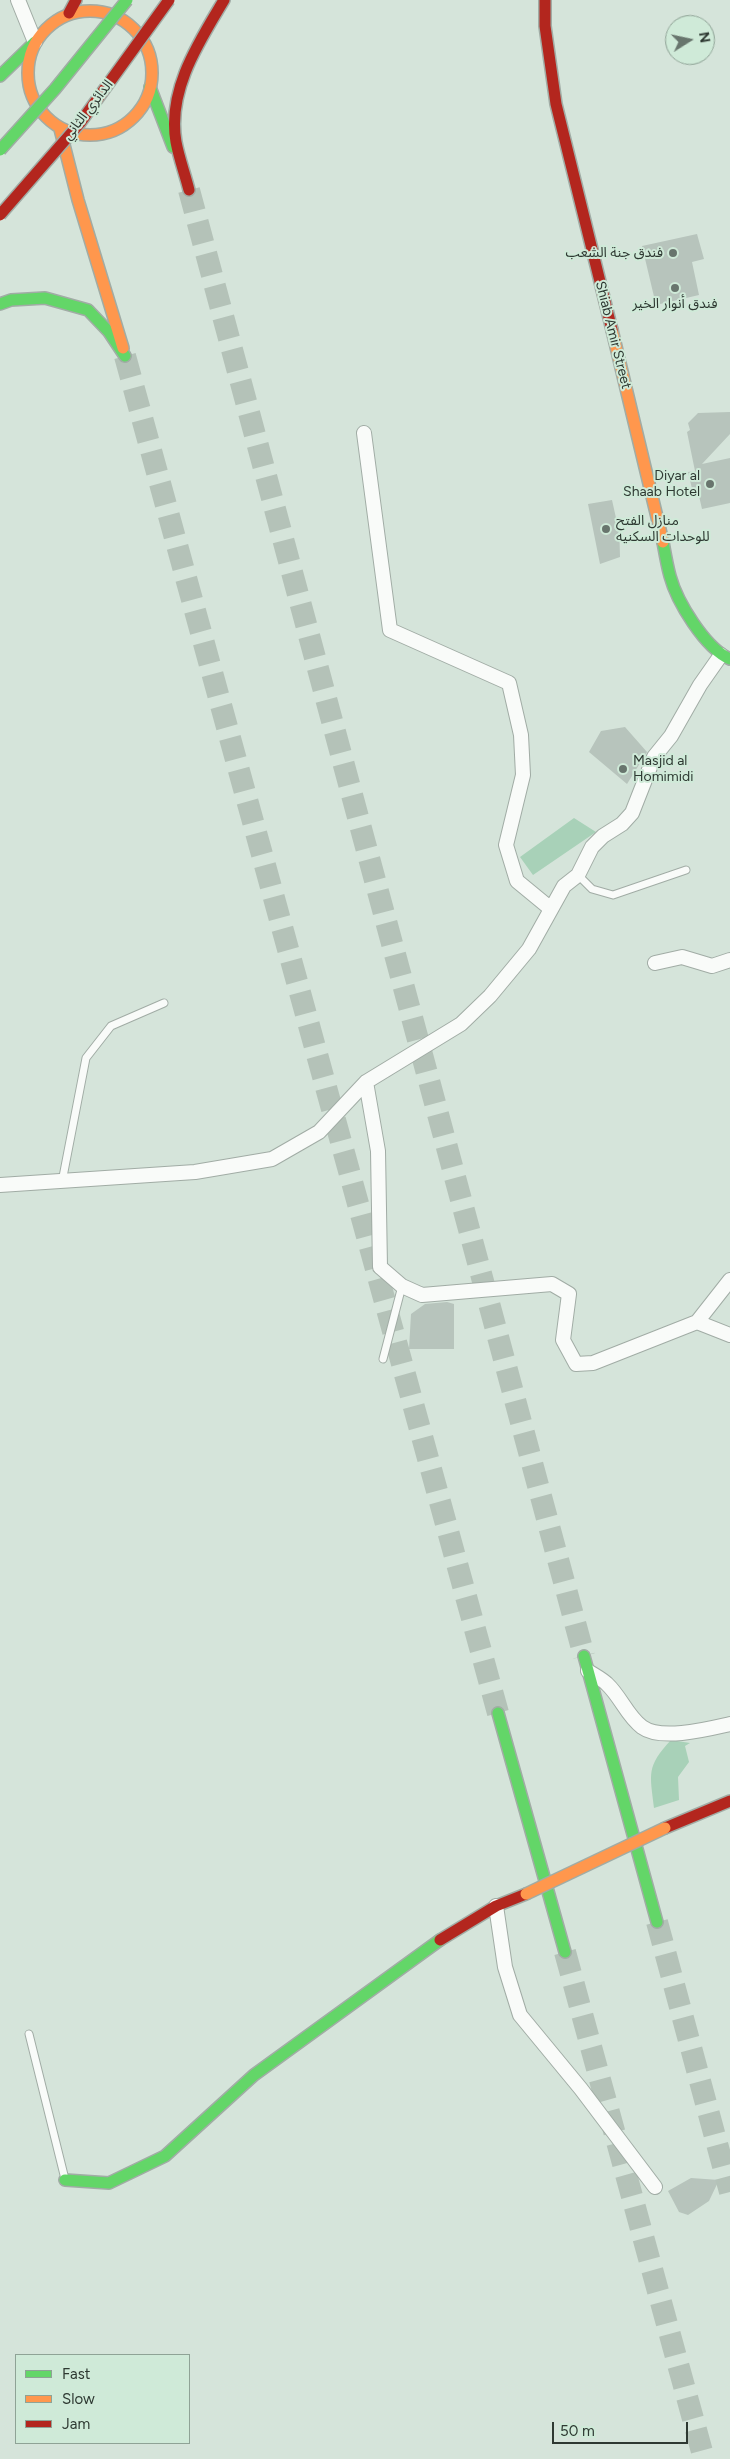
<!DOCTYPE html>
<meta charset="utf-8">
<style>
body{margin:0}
#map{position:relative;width:730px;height:2459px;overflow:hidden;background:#d5e4da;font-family:Figtree,sans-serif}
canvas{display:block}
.legend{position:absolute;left:15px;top:2354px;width:175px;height:90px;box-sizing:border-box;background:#cfead8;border:1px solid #8fa396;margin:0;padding:6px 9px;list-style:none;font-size:15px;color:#2e3932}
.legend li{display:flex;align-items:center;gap:10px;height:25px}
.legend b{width:25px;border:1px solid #8fa396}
.north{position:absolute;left:665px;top:15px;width:50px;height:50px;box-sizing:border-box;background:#cfead8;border:1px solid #8fa396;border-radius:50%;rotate:80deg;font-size:14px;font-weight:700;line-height:20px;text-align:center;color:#2e3932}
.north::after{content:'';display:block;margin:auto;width:18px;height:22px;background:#68756d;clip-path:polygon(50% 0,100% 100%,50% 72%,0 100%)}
.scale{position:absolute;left:552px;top:2422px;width:136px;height:22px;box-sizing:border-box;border:2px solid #2e3932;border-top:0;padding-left:6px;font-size:15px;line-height:18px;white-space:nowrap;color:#2e3932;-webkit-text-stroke:4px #cfead8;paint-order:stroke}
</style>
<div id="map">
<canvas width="730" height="2459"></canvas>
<ul class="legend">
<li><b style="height:6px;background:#63d668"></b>Fast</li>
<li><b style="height:6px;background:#ff974d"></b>Slow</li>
<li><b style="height:6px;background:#b3261e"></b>Jam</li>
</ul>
<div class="north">N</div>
<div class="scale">50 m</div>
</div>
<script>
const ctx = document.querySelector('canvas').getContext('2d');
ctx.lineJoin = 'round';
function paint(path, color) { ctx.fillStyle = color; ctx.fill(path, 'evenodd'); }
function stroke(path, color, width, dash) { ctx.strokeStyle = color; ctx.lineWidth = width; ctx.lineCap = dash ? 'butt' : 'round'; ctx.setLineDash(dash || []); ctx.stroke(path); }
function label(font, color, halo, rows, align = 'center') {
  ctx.font = font + ' Figtree,"Noto Sans Arabic",sans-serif'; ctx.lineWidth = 4; ctx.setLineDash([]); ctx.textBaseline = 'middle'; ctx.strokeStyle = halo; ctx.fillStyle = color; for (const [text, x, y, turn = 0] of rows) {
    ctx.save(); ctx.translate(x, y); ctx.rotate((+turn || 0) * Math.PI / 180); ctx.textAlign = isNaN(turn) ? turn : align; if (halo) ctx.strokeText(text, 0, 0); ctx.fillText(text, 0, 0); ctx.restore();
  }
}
paint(new Path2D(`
 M574,818L596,832L533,875L520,857Z
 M671,1740L690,1743L685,1746L689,1762L678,1777L679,1800L654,1808C650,1773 646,1767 671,1740Z`), '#a8d1b8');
paint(new Path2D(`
 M697,234L704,259L692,262L699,295L656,305L642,246Z
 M730,412V434L702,464L730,458V503L702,509L699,496L694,497L688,472L695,471L687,432L690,430L688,423L698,413Z
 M612,500L616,518L619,520L620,557L600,564L588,504Z
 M625,727L647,752L627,784L589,752L601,731Z
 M447,1302L454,1304V1349H409L411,1314L425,1304Z
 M691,2178L719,2180L709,2201L688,2215L679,2212L668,2191Z`), '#b7c4bc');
stroke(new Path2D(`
 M189,190L584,1656
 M125,356L498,1713
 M657,1922L730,2192
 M565,1952L704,2459`), '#b4c2b8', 22, [22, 11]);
const lane = new Path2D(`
 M578,875L592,889L613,895L686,870
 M62,1182L86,1058L111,1026L164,1003
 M383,1359L402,1286
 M29,2034L65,2179`);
const street = new Path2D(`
 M18,0L35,42
 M364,433L390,630L509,683L521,735L523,775L506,845L517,881L551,909
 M655,963L682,957L712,966L730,960
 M366,1082L378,1151L380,1267L402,1286L422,1295L552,1284L569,1294L563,1340L576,1364L593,1363L697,1322L730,1280
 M0,1185L195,1172L272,1159L319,1132L366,1082L461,1024L490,996L529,949L564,886L578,875L592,847L603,836L622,824L632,813L654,757L671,736L700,685L721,655
 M697,1322L730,1335
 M588,1671C594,1675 602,1679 607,1684C621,1697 627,1716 642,1727C661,1741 708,1729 730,1724
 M496,1906L505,1967L520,2015L581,2089L655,2187`);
const fast = new Path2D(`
 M0,76L35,42
 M150,87L173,147
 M0,304L11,300L45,298L88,310L109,332L125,356
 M663,542C665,553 667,565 670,576C677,602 705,648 730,659
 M584,1656L657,1922
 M498,1713L565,1952
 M65,2180L109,2183L165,2156L254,2075L440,1940`);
const slow = new Path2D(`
 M28 73a62 62 0 1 1 124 0a62 62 0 1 1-124 0Z
 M60,129L78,200L123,348
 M612,330L663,542`);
const jam = new Path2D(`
 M545,0V26L556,104L612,330
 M69,13L76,0
 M189,190C185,174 179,158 176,142C167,90 199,42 224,0
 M665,1828L730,1801
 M440,1940L496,1906L526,1894`);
stroke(lane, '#a1aca5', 9);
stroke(street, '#a1aca5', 16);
stroke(fast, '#a1aca5', 14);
stroke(slow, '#a1aca5', 14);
stroke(jam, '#a1aca5', 14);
stroke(lane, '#f9fbf9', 7);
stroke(street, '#f9fbf9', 14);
stroke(fast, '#63d668', 11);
stroke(slow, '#ff974d', 11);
stroke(jam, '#b3261e', 11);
const fastBridge = new Path2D(`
 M0,150L55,89L127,0`);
const slowBridge = new Path2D(`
 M526,1894L665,1828`);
const jamBridge = new Path2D(`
 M0,215L80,123L169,0`);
stroke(fastBridge, '#a1aca5', 14, []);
stroke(slowBridge, '#a1aca5', 14, []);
stroke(jamBridge, '#a1aca5', 14, []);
stroke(fastBridge, '#63d668', 11);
stroke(slowBridge, '#ff974d', 11);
stroke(jamBridge, '#b3261e', 11);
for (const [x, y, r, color] of [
 [673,253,5,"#68756d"],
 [675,288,5,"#68756d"],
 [710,484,5,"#68756d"],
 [606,529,5,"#68756d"],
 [623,769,5,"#68756d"]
]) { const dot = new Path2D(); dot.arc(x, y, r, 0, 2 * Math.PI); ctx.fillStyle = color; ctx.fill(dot); stroke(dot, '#cfead8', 2); }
label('14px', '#2e3932', '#cfead8', [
 ["الدائري الثاني",88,110,-52],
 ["Shiab Amir Street",613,335,76]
]);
label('14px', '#2e3932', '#cfead8', [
 ["فندق جنة الشعب",663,253],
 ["فندق أنوار الخير",675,304,"center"],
 ["Diyar al",700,476],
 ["Shaab Hotel",700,492],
 ["منازل الفتح",616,521,"left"],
 ["للوحدات السكنيه",616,537,"left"],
 ["Masjid al",633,761,"left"],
 ["Homimidi",633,777,"left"]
], 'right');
</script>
